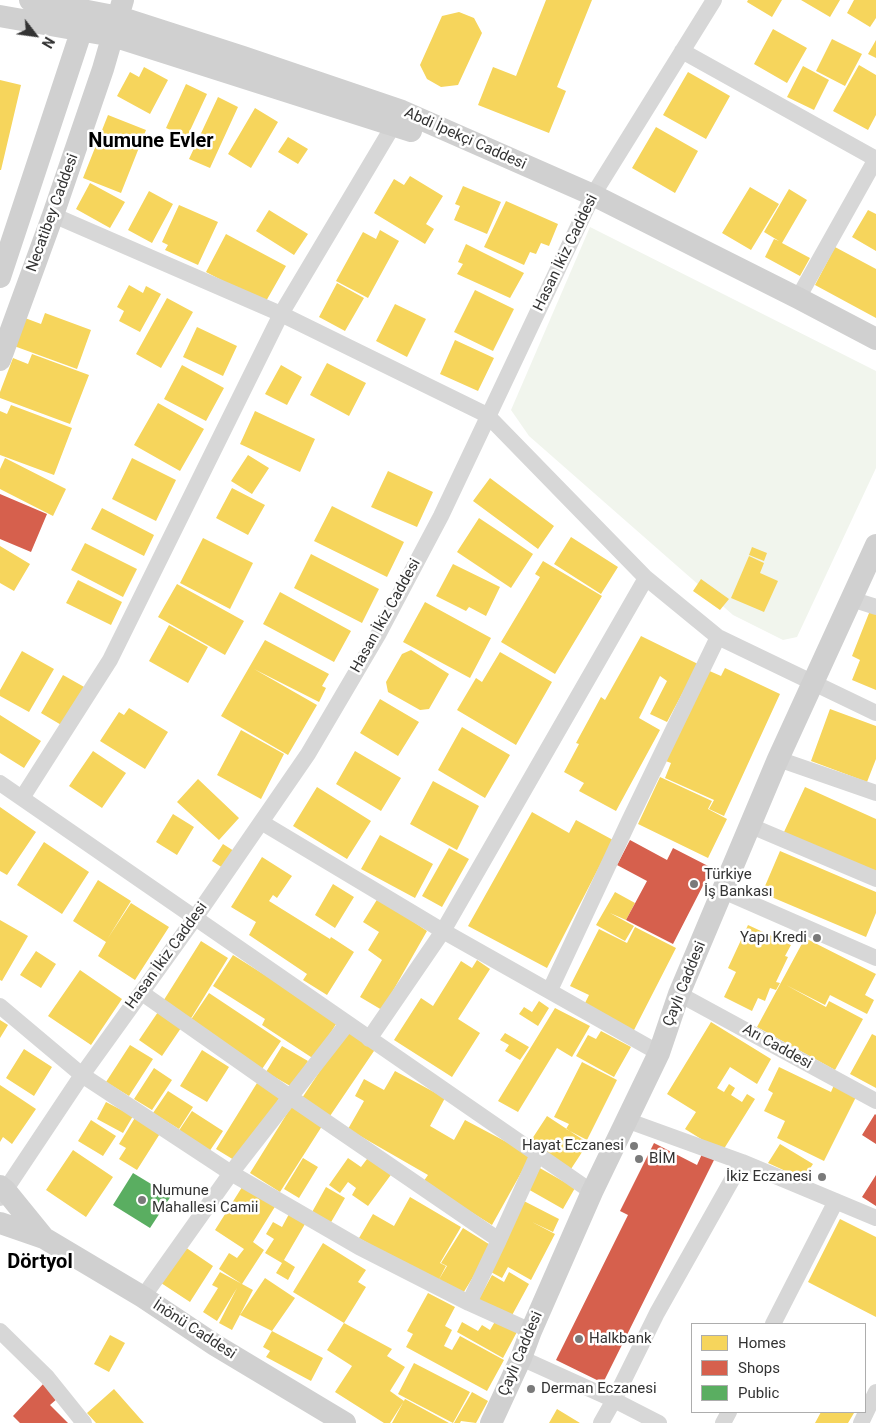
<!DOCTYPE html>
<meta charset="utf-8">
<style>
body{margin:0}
#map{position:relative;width:876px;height:1423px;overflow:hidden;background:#fff;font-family:Roboto,sans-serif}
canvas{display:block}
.legend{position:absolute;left:691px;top:1323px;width:175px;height:90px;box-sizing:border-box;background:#fff;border:1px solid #adadad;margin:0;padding:6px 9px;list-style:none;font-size:15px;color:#333}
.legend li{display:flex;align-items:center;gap:10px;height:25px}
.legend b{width:25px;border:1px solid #adadad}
.north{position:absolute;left:10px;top:10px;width:50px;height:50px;-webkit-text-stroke:4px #fff;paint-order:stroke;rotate:120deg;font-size:14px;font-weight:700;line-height:20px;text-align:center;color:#333}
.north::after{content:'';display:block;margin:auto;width:18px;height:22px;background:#333;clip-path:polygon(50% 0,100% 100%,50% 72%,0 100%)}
</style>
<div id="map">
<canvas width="876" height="1423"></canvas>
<ul class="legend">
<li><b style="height:14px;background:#f6d55c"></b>Homes</li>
<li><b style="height:14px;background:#d6604d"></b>Shops</li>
<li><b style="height:14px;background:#5aae61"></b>Public</li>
</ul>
<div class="north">N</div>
</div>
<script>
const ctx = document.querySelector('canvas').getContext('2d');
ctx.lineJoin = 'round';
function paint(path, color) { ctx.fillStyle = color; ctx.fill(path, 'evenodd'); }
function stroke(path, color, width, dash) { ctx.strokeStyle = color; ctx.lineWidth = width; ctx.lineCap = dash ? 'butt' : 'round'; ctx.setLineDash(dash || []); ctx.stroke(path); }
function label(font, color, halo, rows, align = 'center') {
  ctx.font = font + ' Roboto,sans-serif'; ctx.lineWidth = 5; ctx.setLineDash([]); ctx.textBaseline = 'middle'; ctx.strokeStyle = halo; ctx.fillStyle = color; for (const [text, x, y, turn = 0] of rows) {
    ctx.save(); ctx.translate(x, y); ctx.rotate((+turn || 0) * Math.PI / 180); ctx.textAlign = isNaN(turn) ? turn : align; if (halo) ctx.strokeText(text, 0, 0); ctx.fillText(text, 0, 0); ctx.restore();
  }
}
paint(new Path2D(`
 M590,227L876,371V468L797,637L783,640L733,615L529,436L511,410Z`), '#f1f5ed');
paint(new Path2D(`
 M546,0H592L557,87L566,91L549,133L478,105L493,67L516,76Z
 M748,0H782L772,17L747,2Z
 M801,0H840L830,17Z
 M854,0H876V18L870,27L847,13Z
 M459,12L474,18L482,33L458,85L441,87L427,79L420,65L442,16Z
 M773,29L807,48L787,83L754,64Z
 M832,39L862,54L845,86L816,71Z
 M876,40V58L868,54Z
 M859,65L876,75V115L868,130L833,111Z
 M803,66L829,80L814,110L787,97Z
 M144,67L168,80L150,114L117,96L130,72L139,77Z
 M688,72L730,96L706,139L663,115Z
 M0,80L21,85L1,170H0Z
 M186,84L207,94L187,137L166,128Z
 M218,97L238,107L210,168L189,159Z
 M255,108L278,122L251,168L228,154Z
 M108,115L146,130L121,193L83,178Z
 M656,127L698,151L675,193L632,168Z
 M288,137L308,149L298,164L278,152Z
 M410,176L443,196L426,224L434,229L425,244L374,213L394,179L404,185Z
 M90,183L125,202L110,228L76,209Z
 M463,186L501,202L487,234L454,220L460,206L455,204Z
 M750,187L779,204L751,250L722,233Z
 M789,189L807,200L782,243L810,258L800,276L765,257L774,239L779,241L764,232Z
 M149,191L173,204L152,243L128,230Z
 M506,201L558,224L549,246L541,243L536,254L530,252L524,265L484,247Z
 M179,205L218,222L198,265L165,250L168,245L162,242Z
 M269,210L308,234L294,255L256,231Z
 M868,210L876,214V251L852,237Z
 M380,230L399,241L368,298L336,281L363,232L376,239Z
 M226,234L286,266L265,303L206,272Z
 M466,244L524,273L510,298L457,274L463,264L458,262Z
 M835,247L876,269V318L815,285Z
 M337,283L364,298L345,331L319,317Z
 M129,285L143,293L146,286L161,294L140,332L119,321L124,311L117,307Z
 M475,290L514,309L493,351L454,332Z
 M167,298L193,312L161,368L136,354Z
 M395,304L426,319L407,357L376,341Z
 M45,313L91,330L77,369L14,346L25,318L41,324Z
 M197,327L237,346L223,376L183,357Z
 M455,340L494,358L478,391L440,374Z
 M32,354L89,375L70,424L0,398V392L13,358L28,364Z
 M327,363L366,383L349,416L310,395Z
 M182,365L224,388L206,421L164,399Z
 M281,365L302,377L287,405L265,394Z
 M158,403L204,429L180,471L134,445Z
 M11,405L72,428L54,475L0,455V411L7,414Z
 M255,411L315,439L300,472L240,444Z
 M248,455L269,468L252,494L231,481Z
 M5,458L66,489L53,516L0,489V469Z
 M132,458L176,480L156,521L112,499Z
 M388,471L433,492L417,527L371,507Z
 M490,478L554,526L538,549L473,501Z
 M232,488L265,505L248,535L216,518Z
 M332,506L404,542L387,577L314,541Z
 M102,508L154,535L144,556L91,529Z
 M479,518L533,554L511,588L457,552Z
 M571,537L618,567L601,594L554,564Z
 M203,538L253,563L230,609L180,583Z
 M85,543L137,569L123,597L71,570Z
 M0,546L30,564L14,591L0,583Z
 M752,547L767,553L764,561L749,555Z
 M311,554L379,589L362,623L294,588Z
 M749,556L764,563L760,573L778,581L764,612L731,598Z
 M543,561L602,596L555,674L501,642L540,577L535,574Z
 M453,564L500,587L486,616L469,607L466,611L436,596Z
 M701,579L729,599L720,610L693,591Z
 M78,580L122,602L111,625L66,603Z
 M177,584L244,621L225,655L158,617Z
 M280,592L351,631L334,662L263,624Z
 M425,602L491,638L470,678L403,642Z
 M871,608L876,610V690L852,680L860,660L852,656Z
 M169,625L208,647L188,683L149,661Z
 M641,636L698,664L667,722L650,714L667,681L660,676L639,718L660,730L616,811L579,791L584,783L564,772L579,744L576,743L601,697L605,700Z
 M265,640L329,674L322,686L326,688L319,702L254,669L317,705L288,755L221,716Z
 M411,650L449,674L429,709L420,710L388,692L386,682L402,654Z
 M22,651L54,669L29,712L0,696V690Z
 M500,652L552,682L516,745L457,710L476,678L482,682Z
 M725,668L780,694L724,816L709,809L714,800L665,778L671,763L663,760L705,669L721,676Z
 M63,675L86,688L63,726L41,713Z
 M380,699L419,722L398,756L360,733Z
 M129,708L168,732L145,769L100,741L119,712L124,715Z
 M830,709L876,726V759L867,782L811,761Z
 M0,715L41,741L24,768L0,753Z
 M462,727L510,755L485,798L438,770Z
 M241,730L284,754L261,799L217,775Z
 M93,751L126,773L102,808L69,786Z
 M355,751L401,778L381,811L336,784Z
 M660,777L712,801L708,809L727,819L708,858L638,824Z
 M198,779L239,818L219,840L177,802Z
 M433,781L479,806L457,850L410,824Z
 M317,787L371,821L347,859L293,826Z
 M805,787L876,819V875L784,832Z
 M0,807L36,832L7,875L0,871Z
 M532,812L569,833L576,820L613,840L547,968L468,926Z
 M173,814L194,827L177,855L156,842Z
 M380,835L433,864L415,898L361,869Z
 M44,842L89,872L62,914L17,885Z
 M223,844L234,851L223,868L212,861Z
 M449,848L469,859L442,907L422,896Z
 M780,851L876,892V913L866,937L762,893Z
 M262,857L292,876L277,898L273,895L269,901L330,939L331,937L354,952L327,995L303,980L307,974L249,935L256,922L231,907Z
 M98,880L131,901L108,938L131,903L169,927L135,980L98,956L106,942L73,921Z
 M333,884L354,897L335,928L315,915Z
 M615,892L635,903L626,920L610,913L634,926L625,941L596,925Z
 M378,898L427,931L382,1010L360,997L382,960L368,950L379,932L363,922Z
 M0,920L28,936L2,981L0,980Z
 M748,925L791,945L785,956L788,957L776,982L780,983L776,990L770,988L765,1001L758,998L752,1011L724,997L736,972L728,968Z
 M635,927L676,948L633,1032L583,1007L589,995L570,986L599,929L627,943Z
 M805,938L876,974L865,995L874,1000L867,1014L830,995L825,1005L786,985L826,1007L829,1001L863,1019L835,1070L757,1027Z
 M201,941L228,958L190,1020L162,1003Z
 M36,951L56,964L41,988L20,975Z
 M233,955L338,1021L314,1059L262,1025L265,1019L213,986Z
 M477,960L490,969L458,1019L480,1033L452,1077L394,1040L421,998L433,1006L461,961L472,968Z
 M80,970L122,999L91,1045L48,1016Z
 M209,993L281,1041L260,1072L188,1024Z
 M539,1001L549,1008L538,1026L519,1014L524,1007L532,1012Z
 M555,1008L590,1026L572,1057L557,1048L518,1112L498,1101Z
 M158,1012L181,1028L162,1056L139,1040Z
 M0,1020L8,1025L0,1038Z
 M711,1022L771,1059L757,1084L730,1067L717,1088L724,1092L729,1084L735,1088L731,1095L742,1102L747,1094L755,1099L722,1152L685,1129L696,1112L667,1094Z
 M348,1029L376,1048L330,1116L302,1098Z
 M601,1031L631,1047L614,1077L576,1056L588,1035L596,1039Z
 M505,1033L529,1047L520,1060L505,1051L509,1045L500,1040Z
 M872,1034L876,1036V1088L850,1074Z
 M130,1045L153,1059L129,1096L106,1082Z
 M282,1046L308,1061L292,1087L266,1072Z
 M24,1049L52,1067L34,1096L6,1078Z
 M202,1050L229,1067L207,1102L180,1086Z
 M582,1062L617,1080L587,1140L566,1129L569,1124L554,1117Z
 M779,1067L831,1092L834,1085L857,1095L824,1161L777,1138L785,1121L764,1111L773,1093L768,1090Z
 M154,1068L172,1080L152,1110L134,1099Z
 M395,1071L445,1098L430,1126L454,1140L465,1120L531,1155L492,1225L423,1182L428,1175L348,1129L364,1101L355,1096L364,1079L384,1090Z
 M257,1083L280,1097L239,1163L216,1149Z
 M0,1085L36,1109L12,1144L3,1137L0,1142Z
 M168,1091L193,1107L179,1129L153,1113Z
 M106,1102L133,1116L123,1133L97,1119Z
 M293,1104L324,1123L280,1192L250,1173Z
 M192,1111L223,1131L209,1152L178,1132Z
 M136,1116L161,1132L137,1170L119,1159L126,1148L119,1144Z
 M547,1116L588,1143L571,1169L530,1142Z
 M91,1120L116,1136L103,1156L78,1141Z
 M780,1144L813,1164L803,1179L768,1163Z
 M73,1150L113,1177L86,1217L46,1190Z
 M370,1155L393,1172L368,1206L352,1195L356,1188L348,1182L340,1193L329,1185L348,1158L361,1167Z
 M303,1158L318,1167L299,1198L284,1189Z
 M538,1167L575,1188L563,1209L526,1188Z
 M244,1184L276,1205L253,1242L264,1250L242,1284L219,1269L229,1253L237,1258L244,1249L215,1230Z
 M326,1187L345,1198L330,1224L311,1214Z
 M410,1197L461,1227L440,1263L446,1266L437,1283L359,1238L373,1214L394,1226Z
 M520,1199L559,1219L553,1232L532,1222L555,1234L531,1280L508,1267L502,1278L489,1271Z
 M289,1214L305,1224L284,1260L295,1267L288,1280L276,1273L282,1263L265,1253L274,1239L266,1234L273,1222L282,1227Z
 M840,1219L876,1237V1317L808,1282Z
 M463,1228L492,1246L462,1295L438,1281L447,1266L441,1263Z
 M323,1243L366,1270L358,1282L366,1287L344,1323L293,1292Z
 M185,1247L213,1266L190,1302L161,1283Z
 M220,1272L253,1290L232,1330L219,1323L237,1288L217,1321L203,1312L218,1288L212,1285Z
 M509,1272L529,1284L510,1319L478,1301L492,1275L504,1282Z
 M265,1278L295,1298L272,1331L240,1315Z
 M428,1293L455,1307L445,1326L452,1330L444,1346L452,1350L460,1336L504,1360L487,1391L406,1347L413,1334L407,1331Z
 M497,1318L518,1330L503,1358L457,1332L462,1322L478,1331L482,1325L490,1330Z
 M344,1323L392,1349L387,1356L405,1367L390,1391L404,1401L390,1423H384L335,1392L352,1366L327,1350Z
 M272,1331L323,1358L311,1381L266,1357L270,1351L263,1347Z
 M110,1335L125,1343L109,1372L94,1364Z
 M414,1363L470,1392L453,1423L398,1394Z
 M114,1389L144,1423H96L87,1413Z
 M472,1392L488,1401L476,1423L461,1421L460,1423H454Z
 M405,1399L449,1423H392Z
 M557,1409L580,1423H549Z
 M821,1412H852L854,1413L848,1423H815Z`), '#f6d55c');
paint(new Path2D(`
 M0,494L47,514L31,552L0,539Z
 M630,840L667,860L673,848L712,868L673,944L626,920L647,881L617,865Z
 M875,1114L876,1115V1144L862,1135Z
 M654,1143L697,1165L702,1154L714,1160L603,1383L556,1360L628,1215L620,1211Z
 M876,1175V1206L862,1197Z
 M45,1382L58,1398L50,1405L68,1423H20L13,1416Z`), '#d6604d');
paint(new Path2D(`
 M133,1173L171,1196L150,1228L113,1205Z`), '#5aae61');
stroke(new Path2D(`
 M682,51L876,159L798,298
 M53,215L281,314L487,415L646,578L718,637L876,713
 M851,599L876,607
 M778,759L876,793
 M0,783L592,1192
 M22,798L110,660L281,314L399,116
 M261,822L443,931L659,1053
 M751,826L876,879
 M723,891L876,958
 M550,990L629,821L718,637
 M142,993L290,1097L499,1240L469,1303
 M679,994L876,1101
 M0,1006L82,1075L231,1173L359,1247L469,1303L531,1331
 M369,1039L443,931L646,578
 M626,1120L742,1162L876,1218
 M0,1198L82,1075L195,918L308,754L378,635L441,516L593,195L714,0
 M499,1240L538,1154
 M143,1297L231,1173L347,1024
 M773,1324L836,1201
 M0,1331L47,1377L84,1423
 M521,1358L614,1400L601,1423
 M659,1423L614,1400L657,1313L742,1162
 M723,1423L729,1412
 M861,1423L876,1392`), '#d7d7d7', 16);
stroke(new Path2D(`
 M30,0L119,17L243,57L402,111L593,195L798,298L876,339
 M0,16L113,36L411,131
 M0,277L86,17
 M0,360L53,215L103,69L123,0
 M0,1186L5,1190L44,1238
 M0,1223L44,1238L143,1297L215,1345L345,1423
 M491,1423L521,1358L531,1331L592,1192L659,1053L679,994L778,759L876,545`), '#d0d0d0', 22);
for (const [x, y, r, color] of [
 [694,884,5,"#7a7a7a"],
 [817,938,5,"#7a7a7a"],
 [634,1146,5,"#7a7a7a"],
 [639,1159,5,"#7a7a7a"],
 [822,1177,5,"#7a7a7a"],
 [142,1200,5,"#7a7a7a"],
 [579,1339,5,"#7a7a7a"],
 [531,1389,5,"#7a7a7a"]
]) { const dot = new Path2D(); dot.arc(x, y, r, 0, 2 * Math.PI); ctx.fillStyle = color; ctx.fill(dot); stroke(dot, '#fff', 2); }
label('15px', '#333', '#fff', [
 ["Abdi İpekçi Caddesi",465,139,24],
 ["Necatibey Caddesi",53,213,-70],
 ["Hasan İkiz Caddesi",566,253,-64],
 ["Hasan İkiz Caddesi",386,616,-61],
 ["Hasan İkiz Caddesi",167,956,-54],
 ["Çaylı Caddesi",685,984,-68],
 ["Arı Caddesi",777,1047,29],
 ["İnönü Caddesi",194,1330,33],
 ["Çaylı Caddesi",521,1354,-67]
]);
label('15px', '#333', '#fff', [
 ["Türkiye",704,875],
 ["İş Bankası",704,892],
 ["Yapı Kredi",807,938,"right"],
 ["Hayat Eczanesi",624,1146,"right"],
 ["BİM",649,1159],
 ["İkiz Eczanesi",812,1177,"right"],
 ["Numune",152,1191],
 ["Mahallesi Camii",152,1208],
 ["Halkbank",589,1339],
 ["Derman Eczanesi",541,1389]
], 'left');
label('bold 20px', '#000', '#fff', [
 ["Numune Evler",151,142],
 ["Dörtyol",40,1263]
]);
</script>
